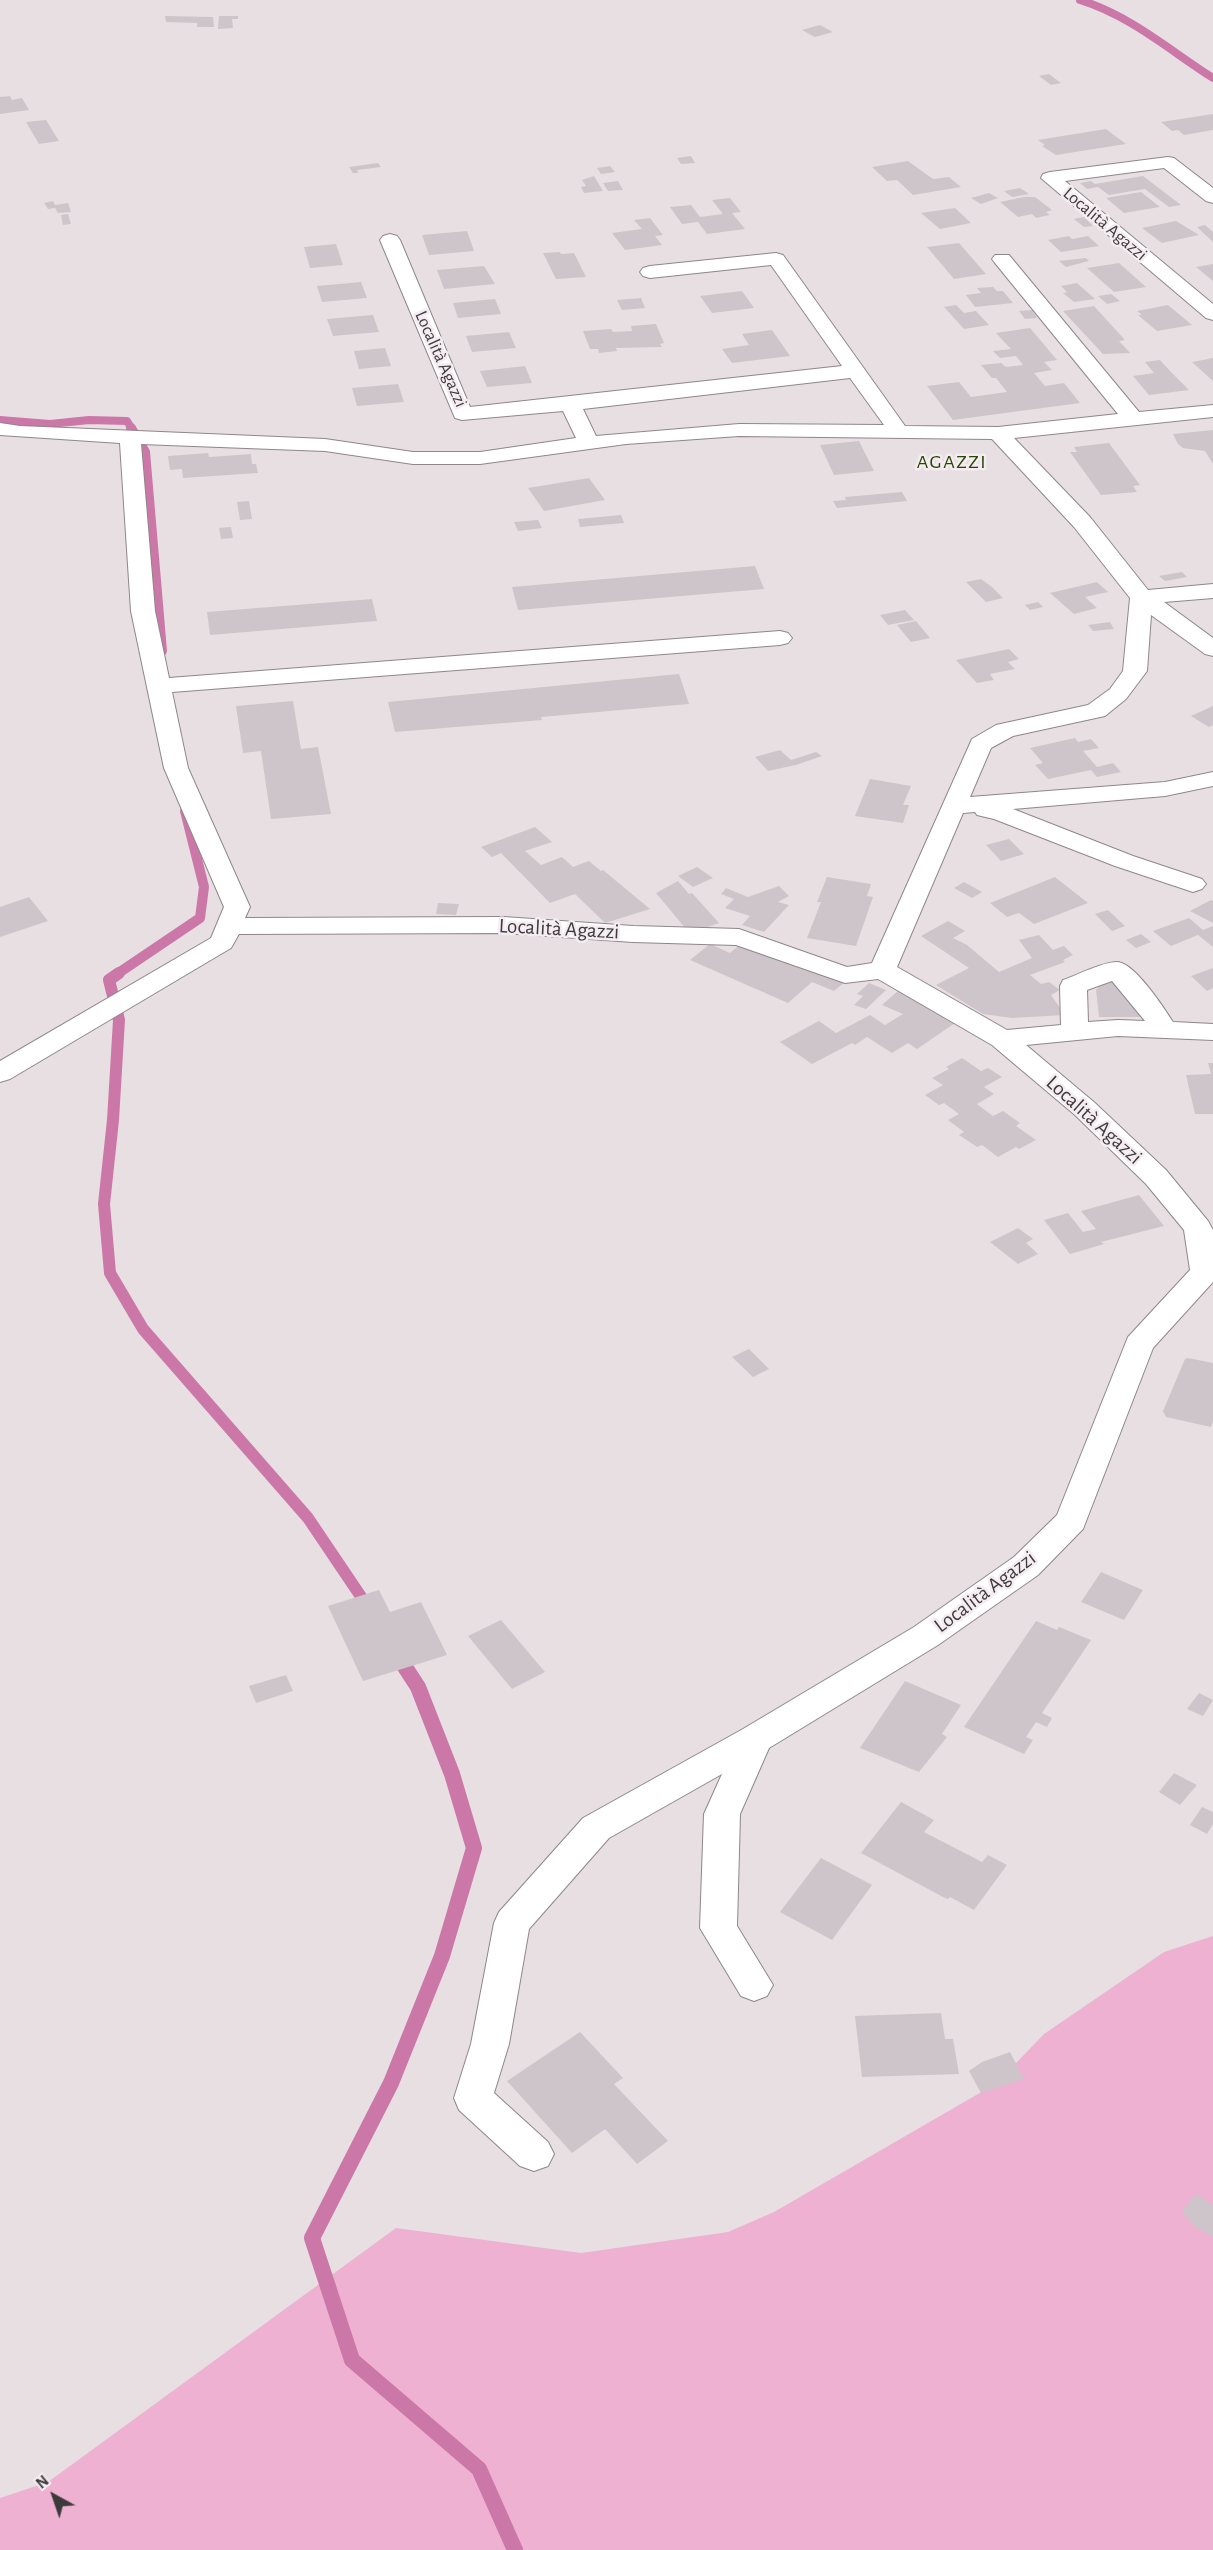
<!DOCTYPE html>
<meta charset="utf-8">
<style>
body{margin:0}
#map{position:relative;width:1213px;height:2550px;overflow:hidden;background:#e8dfe3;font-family:"Alegreya Sans",sans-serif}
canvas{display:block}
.north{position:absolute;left:24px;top:2466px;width:60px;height:60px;-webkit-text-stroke:4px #f5ecf1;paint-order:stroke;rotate:320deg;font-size:16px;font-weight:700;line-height:24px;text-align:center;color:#3d3a3c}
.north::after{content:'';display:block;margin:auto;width:21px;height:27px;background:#3d3a3c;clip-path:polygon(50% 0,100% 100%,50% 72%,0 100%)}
</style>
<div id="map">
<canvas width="1213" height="2550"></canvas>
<div class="north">N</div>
</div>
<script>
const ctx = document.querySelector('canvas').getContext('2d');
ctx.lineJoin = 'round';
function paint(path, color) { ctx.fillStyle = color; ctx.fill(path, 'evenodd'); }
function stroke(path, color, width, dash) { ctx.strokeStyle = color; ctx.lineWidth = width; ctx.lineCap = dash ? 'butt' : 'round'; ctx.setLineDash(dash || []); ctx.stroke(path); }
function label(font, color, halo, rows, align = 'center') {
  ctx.font = font + ' "Alegreya Sans",sans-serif'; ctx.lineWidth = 5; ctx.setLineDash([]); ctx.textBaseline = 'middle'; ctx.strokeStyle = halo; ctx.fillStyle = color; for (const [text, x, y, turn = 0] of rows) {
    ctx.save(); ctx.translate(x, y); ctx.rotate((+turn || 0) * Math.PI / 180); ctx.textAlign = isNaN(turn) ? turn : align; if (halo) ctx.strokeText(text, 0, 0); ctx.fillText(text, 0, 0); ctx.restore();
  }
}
paint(new Path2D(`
 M1213,1936V2550H0V2498L48,2482L396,2228L581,2253L728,2232L774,2212L997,2083L1044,2034L1164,1952Z`), '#eeb1d2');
stroke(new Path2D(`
 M1080,0C1131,16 1169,50 1213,78
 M0,420L50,424L89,420L127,421L132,429`), '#cb78a8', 8);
stroke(new Path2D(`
 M131,428L145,452L162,651
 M117,974L200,918L204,887L185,811`), '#cb78a8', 10);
stroke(new Path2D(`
 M119,973L109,980L119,1020L113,1120L104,1204L110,1273L143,1329L308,1518L370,1610
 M398,1655L406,1668`), '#cb78a8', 12);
stroke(new Path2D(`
 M405,1667L418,1687L452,1774L474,1848L442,1956L391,2083L312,2238L352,2360L479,2469L515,2550`), '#cb78a8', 16);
paint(new Path2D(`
 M165,16L213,17L214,27H197V23L166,22Z
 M219,16H238V19H232L233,28L218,29Z
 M820,25L833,32L815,37L802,30Z
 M1049,74L1061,83L1051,85L1039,76Z
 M10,96L12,100L22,98L29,110L0,114V97Z
 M1213,114V130L1184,135L1178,130L1172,131L1161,122Z
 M46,120L59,141L39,144L26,122Z
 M1106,129L1126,144L1056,155L1042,146L1045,145L1038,140Z
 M691,156L695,163L681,164L677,158Z
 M908,161L933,179L949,177L961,187L913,195L897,180L887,181L872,167Z
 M378,163L381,167L357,170L358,173H353L349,167Z
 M610,166L615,172L601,174L597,168Z
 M594,176L603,191L584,193L581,187L586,186L582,180Z
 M1143,176L1181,205L1169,207L1145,189L1109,195L1098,187L1087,189L1080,183L1091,181L1095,184Z
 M618,181L623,190L608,191L603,183Z
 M1020,188L1029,194L1012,197L1004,191Z
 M1141,192L1160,207L1124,213L1106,198Z
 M989,193L998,198L981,204L971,198Z
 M1024,197H1035L1052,210L1046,212L1050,215L1036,218L1032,214L1018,217L1000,202Z
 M730,198L741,212L732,213L745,229L707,234L698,222L682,224L670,207L691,205L700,217L723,214L712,200Z
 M53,201L55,205L68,203L71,212L58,213L55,208L48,209L44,203Z
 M955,208L971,223L940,229L921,213Z
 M68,214L71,224L63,225L61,215Z
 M1084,217L1093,226L1084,227L1074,219Z
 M650,218L663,235L655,236L662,245L625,250L612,233L642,229L634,220Z
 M1176,221L1199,235L1162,243L1142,228Z
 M1205,225L1213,232V242L1197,227Z
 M467,231L474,251L429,255L422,235Z
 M1069,236L1072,239L1088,236L1099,246L1061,252L1048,240Z
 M959,243L979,266L986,274L954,279L927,247Z
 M336,244L343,265L310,268L304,247Z
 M560,252L561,254L574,253L586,277L556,279L543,253Z
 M1086,258L1089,261L1066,267L1059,261Z
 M1119,263L1146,287L1114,292L1087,268Z
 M1213,264V281L1196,267Z
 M484,266L495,284L444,289L437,270Z
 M361,282L367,298L322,302L317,286Z
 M1077,283L1095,299L1074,302L1063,293L1067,292L1061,286Z
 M993,287L997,291H1003L1013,303L975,307L966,295L981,293L977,288Z
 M742,291L754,308L712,313L700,296Z
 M1111,294L1120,301L1107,304L1098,296Z
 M641,298L645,308L622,310L617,300Z
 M495,299L501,314L458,318L453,303Z
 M956,305L964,313L976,311L989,325L964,329L944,307Z
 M1168,305L1192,325L1157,331L1138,315H1142L1137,311Z
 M1094,306L1125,340L1119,341L1130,353L1103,354L1063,311Z
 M1032,310L1037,318L1025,319L1019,311Z
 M373,315L379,332L333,336L327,319Z
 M656,324L664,343L660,344L662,347L616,348L617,351L599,353L598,349H590L583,331L611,329L613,332L632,331L631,326Z
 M1030,328L1057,360L1044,362L1052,370L1034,373L1045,386L1064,383L1080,403L953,420L927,386L959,382L971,397L1007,392L996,378H992L981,365L1001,363L1006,367L1023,365L1016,356L1000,358L993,351L1011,349L996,333Z
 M772,330L790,356L732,363L722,349L749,345L742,334Z
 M509,332L516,348L472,352L466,336Z
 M385,348L391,366L359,369L354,351Z
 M1213,358V381L1192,362Z
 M1160,360L1170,371L1189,390L1149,395L1133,376L1154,373L1145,362Z
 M525,366L532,383L487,387L480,371Z
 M398,384L404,402L357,406L352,388Z
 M1213,430V464L1205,451L1183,448L1178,444L1173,434Z
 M859,441L874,471L834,475L820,445Z
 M1109,443L1140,485L1133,486L1137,492L1101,495L1070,452H1077L1074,447Z
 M208,453L209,457L251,454L252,464H256L258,473L183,478L182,469L170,470L168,456Z
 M589,478L605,500L544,511L528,488Z
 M902,492L907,501L837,508L833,501L846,500L845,497Z
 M249,501L252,519L240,520L237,502Z
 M621,515L624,523L580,527L578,519Z
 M538,520L542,528L518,531L514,522Z
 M231,527L233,538L221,539L219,528Z
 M755,566L764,589L518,610L512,587Z
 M1182,572L1187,577L1165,581L1159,576Z
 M981,579L992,587L1003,598L986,602L966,582Z
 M1097,582L1108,592L1085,597L1097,608L1074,614L1050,593Z
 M372,599L377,621L210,635L207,612Z
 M1038,602L1043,607L1030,610L1025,605Z
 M905,610L914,620L888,625L880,615Z
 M916,621L930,638L911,642L897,625Z
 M1110,622L1114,629L1093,631L1088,625Z
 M1009,649L1019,659L1008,662L1015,669L990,674L994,680L977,683L956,660Z
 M679,674L689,704L541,717L542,720L395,732L388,702Z
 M293,701L301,749L318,747L331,814L271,819L261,751L243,753L236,706Z
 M1213,706V725L1209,727L1191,716Z
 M1075,738L1078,742L1091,739L1099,748L1083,751L1097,767L1113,763L1121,772L1097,777L1091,770L1048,779L1035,765L1043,763L1030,748Z
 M780,750L791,760L816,752L822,756L796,765L768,771L755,757Z
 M870,779L911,786L903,805H909L903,823L855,816Z
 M535,827L552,842L525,851L541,865L562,857L573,867L589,861L601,871L603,870L650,909L605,923L575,894L550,903L501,853L492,857L481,847Z
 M1009,839L1024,854L1001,861L986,845Z
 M697,867L713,878L693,887L678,876Z
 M827,877L871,884L867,896L873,897L856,946L807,938L821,902H817Z
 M1055,877L1088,903L1034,924L1019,913L1007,917L990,903Z
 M678,881L689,894L692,893L719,923L705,928L686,929L656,893Z
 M964,882L982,892L972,898L954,888Z
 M779,886L789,896L778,902L789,905L764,932L742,925L750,916L725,908L734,899L721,894L726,888L748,897Z
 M29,897L48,921L0,937V907Z
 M1211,900L1213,901V923L1190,911Z
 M438,903L459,904L456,915L436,914Z
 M1108,910L1125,926L1112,931L1095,914Z
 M1189,918L1203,930L1213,926V947L1198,935L1171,946L1153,931Z
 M948,921L965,931L953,938L967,945L999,972L1032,958L1019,940L1039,935L1053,950L1064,946L1073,955L1063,960L1065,962L1030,975L1041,984L1049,982L1060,990L1051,995L1065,1015L1012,1018L983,1014L936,985L969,968L921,936Z
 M1141,934L1151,942L1136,948L1126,940Z
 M744,941L845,982L834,991L812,982L788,1003L690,960L710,944L730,953Z
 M1213,968V988L1207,991L1191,976Z
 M1099,981L1119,982L1143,1017H1099L1096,989H1098Z
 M869,983L886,990L866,1009L854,1005L863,996L857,994Z
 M899,990L961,1019L917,1049L908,1043L892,1053L867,1037L855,1045L852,1043L812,1064L780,1042L819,1021L836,1033L870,1015L885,1025L903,1014L882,1005Z
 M962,1058L981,1071L988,1068L1002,1077L984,1087L994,1094L977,1104L993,1116L1003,1111L1020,1123L1016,1126L1036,1140L1019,1149L1016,1147L998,1157L982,1145L977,1147L959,1135L964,1132L948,1120L959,1114L944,1103L939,1105L925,1095L943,1085L932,1078L949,1069L946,1067Z
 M1208,1063H1213V1114H1195L1186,1075L1211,1074Z
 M1139,1195L1164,1226L1101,1242L1104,1244L1070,1254L1044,1220L1068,1213L1083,1232L1096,1229L1081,1211Z
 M1018,1228L1033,1239L1026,1243L1038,1254L1018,1264L990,1242Z
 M749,1349L769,1369L753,1377L732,1357Z
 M1188,1358L1213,1363V1421L1211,1427L1166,1417L1163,1411L1185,1359Z
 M1101,1572L1143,1590L1124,1620L1081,1602Z
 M379,1590L390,1612L421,1602L447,1655L363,1681L328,1606Z
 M501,1620L545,1672L512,1689L468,1636Z
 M1036,1621L1057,1630L1059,1627L1091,1640L1042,1713L1052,1718L1047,1727L1036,1722L1026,1737L1033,1740L1024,1754L964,1727Z
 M286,1675L293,1691L256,1703L249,1686Z
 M905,1681L961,1705L942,1734L947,1737L919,1772L860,1748Z
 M1199,1693L1213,1700L1203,1716L1187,1709Z
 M1174,1773L1197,1785L1180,1805L1159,1792Z
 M901,1802L934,1820L924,1832L982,1862L988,1855L1007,1865L974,1910L950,1897L948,1899L943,1897L861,1853Z
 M1202,1807L1213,1812V1824L1207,1834L1190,1825Z
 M821,1858L872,1885L832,1940L780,1912Z
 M941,2013L945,2039H953L959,2074L862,2077L855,2016Z
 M580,2032L623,2078L614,2084L668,2141L637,2164L605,2129L572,2153L507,2081Z
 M1010,2052L1024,2079L981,2093L969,2071L982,2062Z
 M1196,2194L1213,2205V2237L1194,2226L1182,2211Z`), '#cec5ca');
const minor = new Path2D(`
 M1168,157L1174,158L1213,188V203L1206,201L1164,168L1065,181L1213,304V320L1206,318L1041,178L1043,174L1050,172Z
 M390,234L397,236L400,240L470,407L842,366L771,265L650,278L643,276L640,272L643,268L650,266L776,253L783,255L905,426L998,427L1118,414L995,263L992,259L995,255H1009L1139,412L1213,405V417L1014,438L1090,517L1148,590L1213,584V598L1164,602L1213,638V656L1205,654L1151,615L1147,671L1126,699L1105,716L1013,736L991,748L970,797L1165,782L1213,772V786L1165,796L1013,809L1133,856L1202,879L1206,884L1202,889L1193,892L1115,866L994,819L977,815L975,812L963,813L897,967L1007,1030L1061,1025L1060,986L1063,980C1078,975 1102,962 1117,962C1134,962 1164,1008 1173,1022L1213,1024V1040L1118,1036L1026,1045L1095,1103L1166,1170L1208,1221L1213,1230V1282L1153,1348L1083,1529L1038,1575L938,1645L769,1748L740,1814L737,1926L773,1985L767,1996L754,2001L741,1996L700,1928L704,1814L722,1774L609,1838L529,1929L509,2044L494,2093L548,2142L554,2154L548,2166L534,2171L520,2166L459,2110L454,2098L471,2044L494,1923L499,1912L583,1818L743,1729L914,1627L1014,1557L1057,1515L1128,1337L1190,1270L1184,1230L1146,1184L1075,1115L992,1045L878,979L845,983L736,945L633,942L504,933L239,934L231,948L10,1079L0,1082V1061L211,938L224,907L164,768L131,611L120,443L0,435V423L20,426L325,439L413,452H480L576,438L563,411L462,420L455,418L380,240L383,236ZM850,378L884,425L739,424L596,436L583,409ZM739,436L992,439L1074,527L1130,598L1123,671L1110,689L1088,705L996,725L972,739L872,963L847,967L739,929L633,926L504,917L245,918L250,907L188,768L172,692L780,645L788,643L792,638L788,633L780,631L169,678L155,611L141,444L325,451L413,464H480L626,444ZM1112,981L1145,1021L1118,1020L1088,1022L1087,990Z`);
stroke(minor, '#8f868a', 2);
paint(minor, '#fff');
label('18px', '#3d3a3c', '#f5ecf1', [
 ["Località Agazzi",1105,224,40],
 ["Località Agazzi",441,359,66]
]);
ctx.letterSpacing = '1.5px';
label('20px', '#234704', '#f5ecf1', [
 ["AGAZZI",952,462]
]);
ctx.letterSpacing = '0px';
label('21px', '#3d3a3c', '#f5ecf1', [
 ["Località Agazzi",559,929,3],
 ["Località Agazzi",1094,1120,42],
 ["Località Agazzi",985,1592,-37]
]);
</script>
